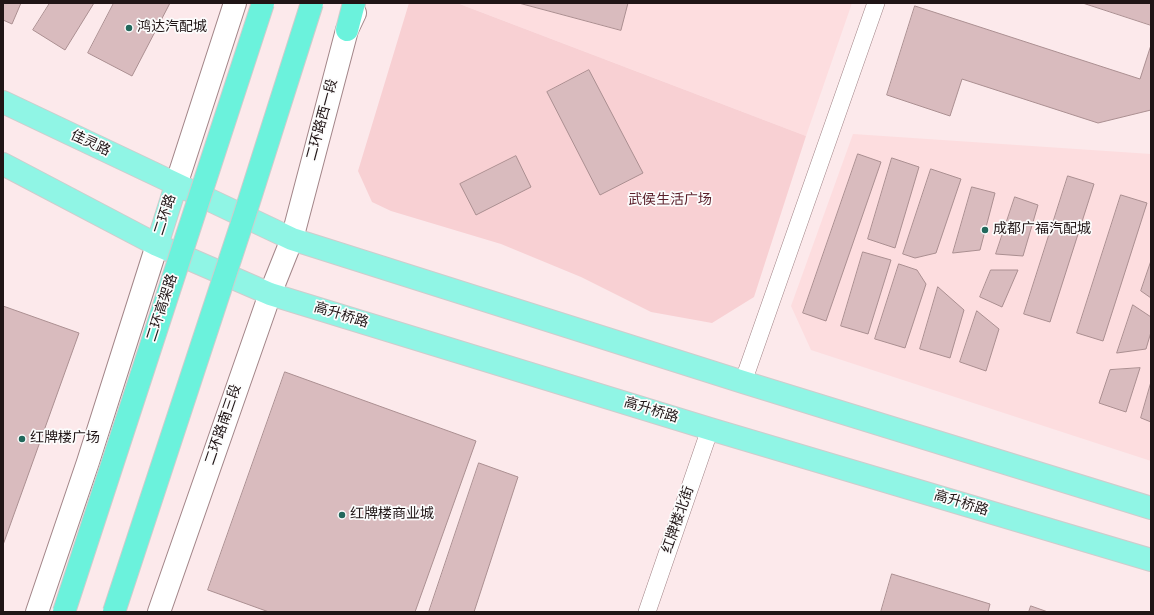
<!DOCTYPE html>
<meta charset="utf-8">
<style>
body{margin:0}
#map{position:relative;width:1154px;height:615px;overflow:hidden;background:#fce9eb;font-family:"Source Sans 3",sans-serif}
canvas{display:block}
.frame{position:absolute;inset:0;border:4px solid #201516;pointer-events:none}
</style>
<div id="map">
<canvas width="1154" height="615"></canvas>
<div class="frame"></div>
</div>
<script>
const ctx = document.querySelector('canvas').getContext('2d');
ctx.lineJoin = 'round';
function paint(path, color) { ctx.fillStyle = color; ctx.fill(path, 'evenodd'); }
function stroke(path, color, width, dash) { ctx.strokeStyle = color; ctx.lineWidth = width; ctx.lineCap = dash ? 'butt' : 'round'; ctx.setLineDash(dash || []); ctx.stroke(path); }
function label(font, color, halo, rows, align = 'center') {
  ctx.font = font + ' "Source Sans 3","Noto Sans SC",sans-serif'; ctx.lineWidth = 3.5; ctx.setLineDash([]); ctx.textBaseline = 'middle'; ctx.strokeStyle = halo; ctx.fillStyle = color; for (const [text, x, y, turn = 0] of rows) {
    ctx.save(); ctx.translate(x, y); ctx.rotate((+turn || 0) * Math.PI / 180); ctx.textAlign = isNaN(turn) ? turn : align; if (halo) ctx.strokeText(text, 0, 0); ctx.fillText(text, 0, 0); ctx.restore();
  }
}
paint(new Path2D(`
 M457,3H852L806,136Z
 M853,134L1151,154V461L811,350L791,306Z`), '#fddddf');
paint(new Path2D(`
 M409,3H457L806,136L754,297L712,323L651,312L581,277L501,244L391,211L372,202L358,171Z`), '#f8d0d3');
const building = new Path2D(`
 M3,3H21L12,24L3,20Z
 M50,3H94L65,50L33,30Z
 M114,3H170L132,76L88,53Z
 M519,3H628L621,30Z
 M1083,3H1151V25Z
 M915,6L1140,79L1151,45V110L1098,123L962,79L950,116L887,95Z
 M589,70L643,173L600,195L547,92Z
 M858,154L881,162L826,321L803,313Z
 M516,156L531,187L476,215L460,184Z
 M892,158L919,167L895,248L868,239Z
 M931,169L961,179L936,253L915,258L903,254Z
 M1068,176L1094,184L1050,322L1024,314Z
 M972,187L995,193L980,250L953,253Z
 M1121,195L1147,203L1103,341L1077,333Z
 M1015,197L1038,205L1023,256L996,254Z
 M863,252L891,260L868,334L841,326Z
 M1151,261V298L1141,291Z
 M899,264L917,270L926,284L905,348L875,339Z
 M991,270H1018L1002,307L980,297Z
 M938,287L964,310L950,358L920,349Z
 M1133,305L1151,317V332L1146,349L1117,353Z
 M3,306L79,333L3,545Z
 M977,311L999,329L986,371L960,362Z
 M1140,368L1126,412L1099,403L1110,370Z
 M285,372L476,441L415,612H269L208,590Z
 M1151,382V422L1141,418Z
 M479,463L518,477L474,612H429Z
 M892,574L990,604L988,612H881Z
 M1031,606L1048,612H1029Z`);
paint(building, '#d9bbbe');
stroke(building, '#ab8f91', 1);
const minor = new Path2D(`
 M743,382L876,3
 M647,612L710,429`);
const secondary = new Path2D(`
 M176,185L235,3
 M37,612L88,462L157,245
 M159,612L270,294L292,239L347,30L355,13`);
const primary = new Path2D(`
 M3,102L292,239L743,382L1151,508
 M3,164L157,245L270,294L710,429L1151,560
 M157,245L176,185`);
const trunk = new Path2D(`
 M347,30L354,3`);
stroke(minor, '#a28588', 18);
stroke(secondary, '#a28588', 24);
stroke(primary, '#cecccc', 24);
stroke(trunk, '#cecccc', 24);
stroke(minor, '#fff', 17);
stroke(secondary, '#fff', 22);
stroke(primary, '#90f5e5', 22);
stroke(trunk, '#6bf2dc', 22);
const trunkBridge = new Path2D(`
 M64,612L263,3
 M114,612L244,217L312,3`);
stroke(trunkBridge, '#cecccc', 24, []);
stroke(trunkBridge, '#6bf2dc', 22);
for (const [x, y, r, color] of [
 [129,28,4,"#22685c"],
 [985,230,4,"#22685c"],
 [22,439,4,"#22685c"],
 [342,515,4,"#22685c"]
]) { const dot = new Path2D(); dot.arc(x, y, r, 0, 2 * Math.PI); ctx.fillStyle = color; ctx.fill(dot); stroke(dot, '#fcfcfc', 1.5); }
label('14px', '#201516', '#fcfcfc', [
 ["鸿达汽配城",137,28],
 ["成都广福汽配城",993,230],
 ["红牌楼广场",30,439],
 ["红牌楼商业城",350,515]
], 'left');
label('14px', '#201516', '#fcfcfc', [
 ["二环路西一段",323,120,-75],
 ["佳灵路",90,144,25],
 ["二环路",166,215,-72],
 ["二环高架路",163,308,-72],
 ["高升桥路",341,316,17],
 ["高升桥路",651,411,17],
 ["二环路南三段",224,425,-71],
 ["高升桥路",961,504,17],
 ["红牌楼北街",679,520,-71]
]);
label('14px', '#5a1f2a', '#fcfcfc', [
 ["武侯生活广场",670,201]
]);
</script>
